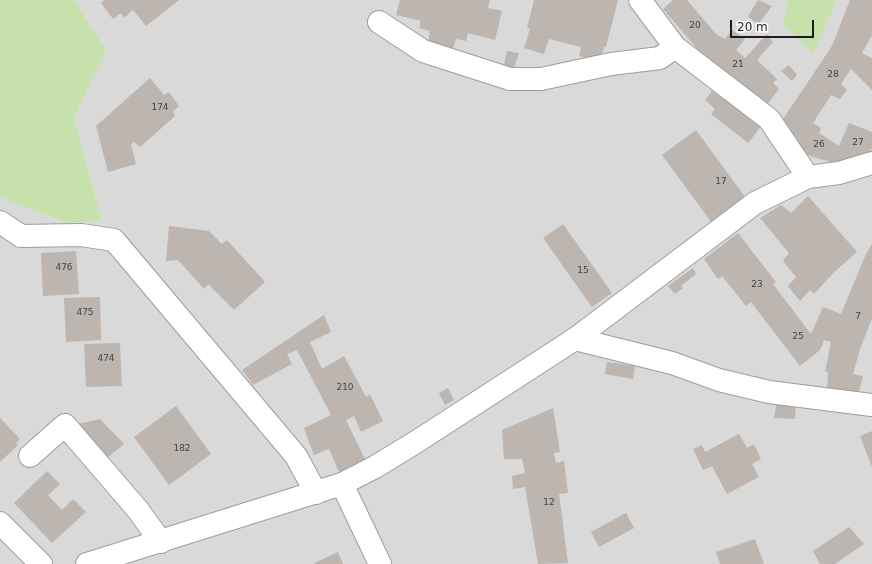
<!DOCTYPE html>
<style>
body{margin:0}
#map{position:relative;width:872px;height:564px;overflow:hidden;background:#ece9e2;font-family:"DejaVu Sans",sans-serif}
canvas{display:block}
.scale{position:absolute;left:730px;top:20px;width:84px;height:18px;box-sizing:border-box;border:2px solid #1c1c1c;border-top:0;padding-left:5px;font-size:12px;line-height:14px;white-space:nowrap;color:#1c1c1c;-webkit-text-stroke:3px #fff;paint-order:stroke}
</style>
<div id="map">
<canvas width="872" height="564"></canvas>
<div class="scale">20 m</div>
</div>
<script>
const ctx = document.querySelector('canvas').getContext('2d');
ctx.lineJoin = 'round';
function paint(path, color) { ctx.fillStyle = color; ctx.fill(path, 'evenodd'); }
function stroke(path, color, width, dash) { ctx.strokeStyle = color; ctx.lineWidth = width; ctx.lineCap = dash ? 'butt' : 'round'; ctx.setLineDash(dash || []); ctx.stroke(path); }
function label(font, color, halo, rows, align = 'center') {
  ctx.font = font + ' "DejaVu Sans",sans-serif'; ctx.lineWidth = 3; ctx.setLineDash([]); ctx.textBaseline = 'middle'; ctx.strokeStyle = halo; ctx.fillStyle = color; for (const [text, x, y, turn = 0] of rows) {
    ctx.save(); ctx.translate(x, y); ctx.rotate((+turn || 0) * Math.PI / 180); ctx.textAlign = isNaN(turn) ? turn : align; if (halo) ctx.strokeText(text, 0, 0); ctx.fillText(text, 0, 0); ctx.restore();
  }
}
paint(new Path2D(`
 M74,0H788L783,25L813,53L837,0H872V564H0V197L67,223L102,220L74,117L106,49Z`), '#dad9d9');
paint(new Path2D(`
 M0,0H74L106,49L74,118L102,220L67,223L0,197Z
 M788,0H837L813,54L783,25Z`), '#c7e1ad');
paint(new Path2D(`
 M105,0H179L146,26L133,10L124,18L121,13L113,19L101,3Z
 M400,0H490L488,8L502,11L495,40L468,33L466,41L456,39L453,48L428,43L430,31L419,28L421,21L396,15Z
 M534,0H618L606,47H604L600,61L579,56L581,47L549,39L544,54L524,48L530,29L527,28Z
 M673,0H687L717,35L725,39L732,30L745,39L736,50L745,58L767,34L773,42L757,60L777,79L773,83L779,89L765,107L699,55L701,53L663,9Z
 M758,0L772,6L758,25L748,16Z
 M850,0H872V35L862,53L872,58V90L851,69L841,84L847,90L840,99L831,95L813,123L821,128L819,133L839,146L849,123L872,132V148L867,161L834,163L807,155L790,138L783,119L832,46Z
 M507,51L519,53L514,68L504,65Z
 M789,65L797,75L792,81L781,71Z
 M150,78L164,95L169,92L179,106L173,112L175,116L140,147L134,142L131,144L136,164L108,172L96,126Z
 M712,91L723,99L726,95L762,125L748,143L711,114L715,109L705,100Z
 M696,130L745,197L712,223L662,155Z
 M808,196L857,252L835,271L814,294L810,290L800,301L788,286L796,277L783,261L789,253L760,218L781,205L791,213Z
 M563,224L612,293L592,307L543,238Z
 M169,226L209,231L222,244L227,240L265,282L234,310L208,284L204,289L178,260L166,261Z
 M738,233L776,282L773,284L811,334L823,307L841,314L866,254L872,244V318L860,349L853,374L863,376L858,396L827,391L828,372H825L831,342L824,340L820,350L800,366L751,302L746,306L722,276L718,279L704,259Z
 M76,251L79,294L43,296L41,253Z
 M693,268L696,274L681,286L683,288L675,294L668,286Z
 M100,297L101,340L66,342L64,298Z
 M324,315L331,332L310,342L322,369L344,356L366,397L370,394L383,421L361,432L354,416L346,420L365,459L339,472L329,449L314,455L304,428L331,415L297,350L287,354L292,364L253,385L242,370Z
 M120,343L122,386L86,387L84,344Z
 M607,362L635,366L633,379L605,374Z
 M448,388L454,400L445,405L439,393Z
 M777,401L796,405L795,419L774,418Z
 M176,406L211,454L169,485L134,437Z
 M553,408L560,452L554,453L556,463L564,461L568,493L559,494L568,563L538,564L525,487L513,489L512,476L525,473L522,459H504L502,430Z
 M0,418L20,439L16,443L18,445L0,462Z
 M100,419L124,444L107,458L78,424Z
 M872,431V467L860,436Z
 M739,434L747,448L754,444L761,459L752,464L759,477L727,494L712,466L703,470L693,449L702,445L705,452Z
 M47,471L60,484L48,495L62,510L73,499L86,512L52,543L14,503Z
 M626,513L634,528L599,547L591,532Z
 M849,527L864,544L835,564H820L813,551Z
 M755,539L764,564H720L716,552Z
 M338,552L343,564H315L314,563Z`), '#bcb5b0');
const minor = new Path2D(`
 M640,0L675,47L769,119L808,177
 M379,22L423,51L510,79H541L611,64L660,58L675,47
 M0,222L21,236L81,235L114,240L296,456L316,493
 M575,339L672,363L719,380L769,392L872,405
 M30,456L65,425L138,510L161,542
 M342,484L380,564
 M0,523L41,564`);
const tertiary = new Path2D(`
 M87,564L342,484L375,467L416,442L575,339L755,203L808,177L839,173L872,163`);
stroke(minor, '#9d9d9d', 24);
stroke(tertiary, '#9d9d9d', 24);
stroke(minor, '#fff', 22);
stroke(tertiary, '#fff', 22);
label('9px', '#444241', null, [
 ["20",695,26],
 ["21",738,65],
 ["28",833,75],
 ["174",160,108],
 ["27",858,143],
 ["26",819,145],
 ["17",721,182],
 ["476",64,268],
 ["15",583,271],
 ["23",757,285],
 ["475",85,313],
 ["7",858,317],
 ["25",798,337],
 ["474",106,359],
 ["210",345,388],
 ["182",182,449],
 ["12",549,503]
]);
</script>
